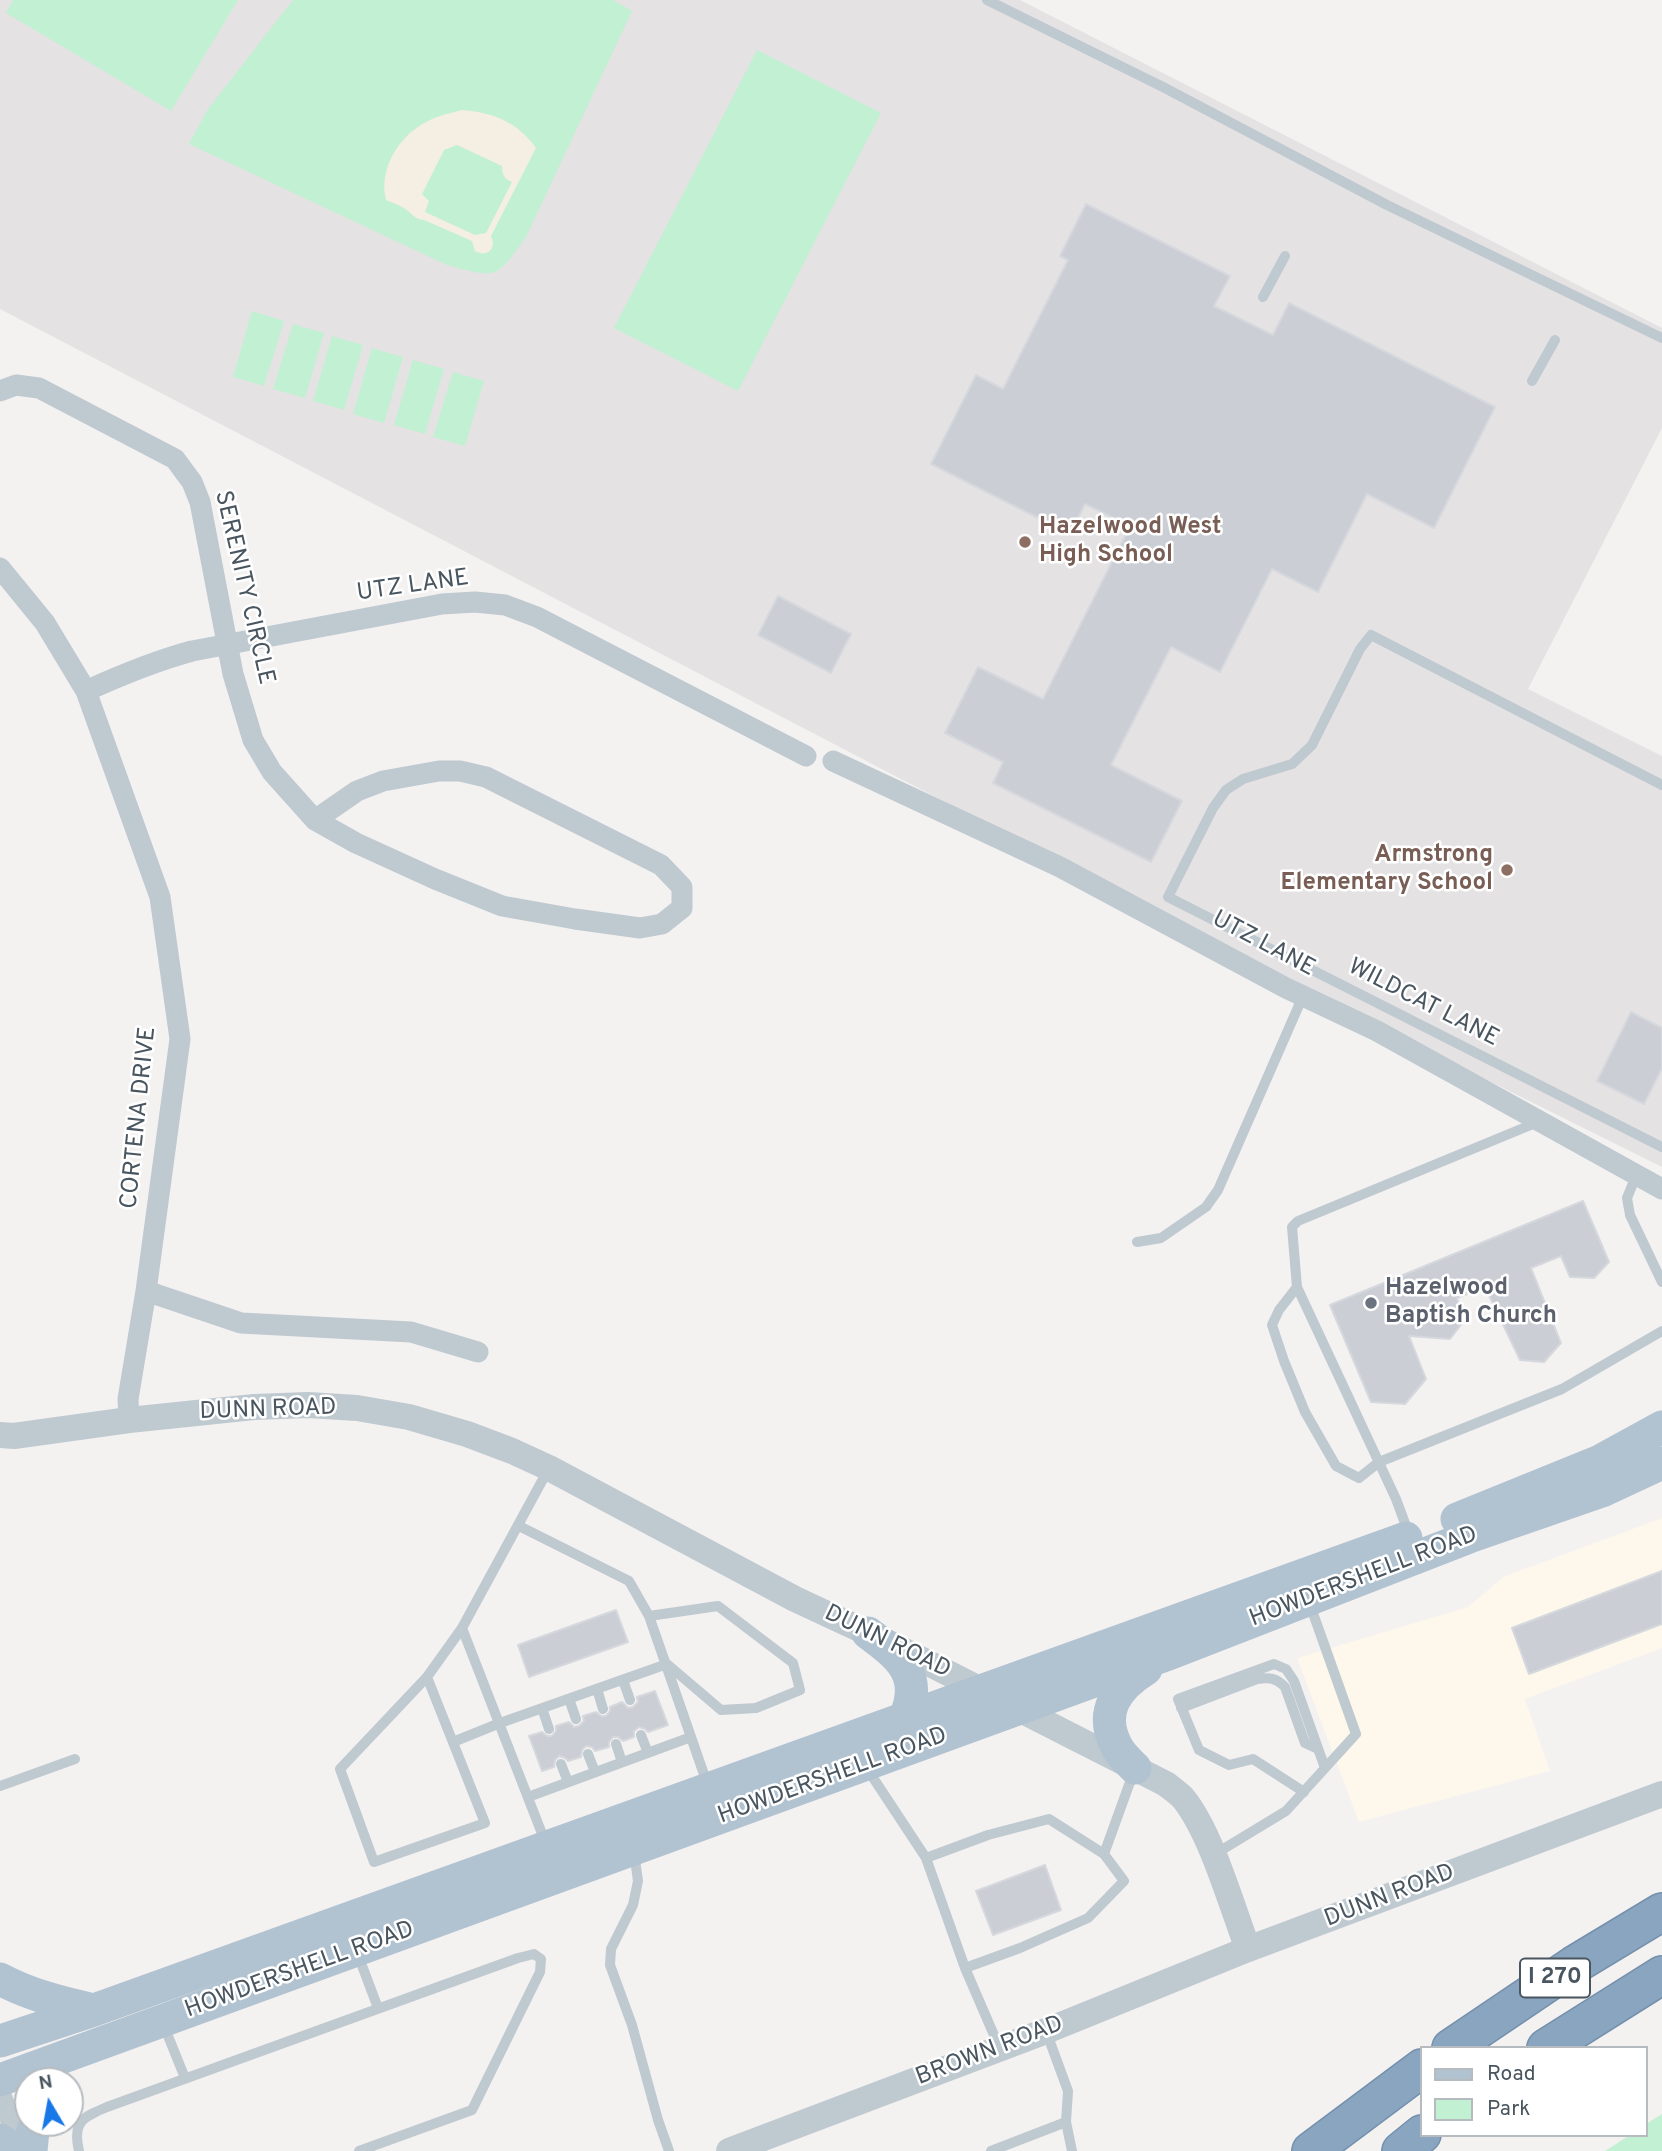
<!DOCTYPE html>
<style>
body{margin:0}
#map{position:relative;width:1662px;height:2151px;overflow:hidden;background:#f4f1f1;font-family:Overpass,sans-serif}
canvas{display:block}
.legend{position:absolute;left:1420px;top:2046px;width:228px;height:91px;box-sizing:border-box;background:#fff;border:2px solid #b6bbbf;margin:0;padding:9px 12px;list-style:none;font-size:21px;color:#49555f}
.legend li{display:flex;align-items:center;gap:14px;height:35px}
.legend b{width:35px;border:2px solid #b6bbbf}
.north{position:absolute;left:14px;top:2067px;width:70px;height:70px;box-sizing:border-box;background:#fff;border:2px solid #b6bbbf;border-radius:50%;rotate:350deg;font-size:19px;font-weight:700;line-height:28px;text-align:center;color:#49555f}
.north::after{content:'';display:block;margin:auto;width:24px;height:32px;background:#1878e7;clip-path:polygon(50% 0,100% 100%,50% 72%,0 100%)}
</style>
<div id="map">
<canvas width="1662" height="2151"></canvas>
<ul class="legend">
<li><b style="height:9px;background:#b1c2d0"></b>Road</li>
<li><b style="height:19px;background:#c1f0d2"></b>Park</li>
</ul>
<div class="north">N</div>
</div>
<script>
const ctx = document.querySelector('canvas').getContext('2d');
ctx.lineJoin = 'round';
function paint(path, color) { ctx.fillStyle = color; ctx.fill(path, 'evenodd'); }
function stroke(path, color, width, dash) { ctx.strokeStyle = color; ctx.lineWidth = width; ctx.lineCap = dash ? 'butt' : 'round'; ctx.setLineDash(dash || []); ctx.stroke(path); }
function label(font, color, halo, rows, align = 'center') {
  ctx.font = font + ' Overpass,sans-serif'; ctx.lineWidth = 5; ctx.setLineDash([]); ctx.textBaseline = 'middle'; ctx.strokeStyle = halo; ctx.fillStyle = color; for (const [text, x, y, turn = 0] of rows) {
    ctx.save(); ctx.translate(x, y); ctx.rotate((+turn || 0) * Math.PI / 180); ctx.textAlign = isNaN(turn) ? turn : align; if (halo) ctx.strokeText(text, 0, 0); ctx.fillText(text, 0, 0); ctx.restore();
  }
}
paint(new Path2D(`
 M1662,1518V1648L1525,1699L1550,1771L1359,1822L1297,1658L1468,1607L1503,1577Z`), '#fdf7ec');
paint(new Path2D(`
 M0,0H1020L1662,328V428L1528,689L1662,756V1167L1294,984L0,309Z`), '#e5e2e4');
paint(new Path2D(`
 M13,0H238L171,111L6,13Z
 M293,0H613L632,11L526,237C496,279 497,279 447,265L189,144L208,109Z
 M757,50L881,113L738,391L614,328Z
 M252,311L284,321L264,386L233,377Z
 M293,324L324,333L305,398L273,389Z
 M332,336L363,345L344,410L313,401Z
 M372,348L403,357L384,423L353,414Z
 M413,360L444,369L425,434L394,425Z
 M453,372L484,381L465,446L433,437Z
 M1662,2114V2151H1605L1630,2135H1646V2124Z`), '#c1f0d2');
paint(new Path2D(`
 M462,110C492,112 518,122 536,148L491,236C497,248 488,258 475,251L472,241L424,220C415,219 414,216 408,211C402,206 393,203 386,200C378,167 401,133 430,120C440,115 451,113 462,110ZM457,145L502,166C502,174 504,179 512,182L486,233L475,235L425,212L429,201L422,194L444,150Z`), '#f4eee3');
const building = new Path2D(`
 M1086,204L1230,276L1214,306L1273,335L1289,303L1495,407L1434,528L1367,494L1318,592L1272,569L1220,672L1171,647L1111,765L1182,801L1151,862L993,783L1003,762L945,733L978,667L1043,699L1130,526L1085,504L1070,534L931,464L976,375L1003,389L1068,260L1060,256Z
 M778,596L851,634L831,673L758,635Z
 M1631,1012L1662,1028V1068L1644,1104L1597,1081Z
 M1583,1201L1609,1262L1594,1278L1570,1277L1561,1256L1531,1268L1561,1343L1544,1362L1520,1360L1485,1287L1457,1298L1464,1321L1450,1339L1409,1336L1426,1379L1405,1404L1371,1402L1330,1305Z
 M1662,1571V1624L1529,1674L1512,1628Z
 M616,1610L628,1642L529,1677L518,1645Z
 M655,1691L668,1725L648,1732L645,1729L639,1727L634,1731V1737L623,1741L618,1737H613L609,1742V1747L595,1751L592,1747L586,1746L582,1750L581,1757L568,1761L565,1758L559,1756L555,1760L554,1767L542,1771L529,1736L542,1732L547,1736H552L556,1731V1726L569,1722L574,1727L579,1726L584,1721L583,1716L596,1712L601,1716H606L610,1711V1707L622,1702L628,1708L633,1707L638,1702L637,1697Z
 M1045,1865L1061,1910L993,1935L976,1891Z`);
paint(building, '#cbced4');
stroke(building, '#d5d8dd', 2);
const motorway = new Path2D(`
 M1451,2048L1574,1965L1662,1912
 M1546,2048L1662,1975
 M1311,2151L1422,2068
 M1401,2151L1422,2134`);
stroke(motorway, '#7490ac', 40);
stroke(new Path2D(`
 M987,0L1163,87L1387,205L1662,338
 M1263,297L1285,256
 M1532,381L1555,340
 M1662,785L1371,635L1360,649L1312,745L1292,764L1243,779L1226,790L1213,808L1168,897L1662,1147
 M1636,1176L1627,1198L1630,1215L1662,1282
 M1137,1242L1161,1238L1206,1207L1218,1190L1303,996
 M1297,1287L1279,1310L1272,1325L1284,1361L1305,1412L1336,1466L1359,1478L1379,1462L1562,1389L1662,1331
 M519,1526L629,1581L649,1616L708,1786
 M1409,1534L1396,1499L1297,1287L1292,1227L1298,1221L1538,1122
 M427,1677L340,1769L374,1862L485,1823L427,1677L462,1628
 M623,1680L630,1700
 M597,1689L603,1709
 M569,1699L576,1719
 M542,1708L549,1729
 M1181,1708L1257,1679C1270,1677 1276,1678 1285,1687L1305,1743L1318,1749
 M641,1735L648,1753
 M453,1742L500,1723L667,1664L721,1710L756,1708L800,1690L793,1663L718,1606L649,1616
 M616,1744L622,1762
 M588,1754L595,1772
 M561,1764L568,1782
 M866,1767L926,1858L988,1835L1049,1819L1104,1854L1124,1881L1088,1918L1020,1948L965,1968L926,1858
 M0,1786L75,1759
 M1304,1792L1253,1759L1229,1765L1199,1750L1178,1699L1274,1664L1286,1669L1294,1681L1325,1768
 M528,1797L691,1737
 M546,1844L462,1628L549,1468
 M634,1852L638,1881L633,1905L611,1949L610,1965L632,2025L658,2120L669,2151
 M1104,1854L1134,1771
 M1215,1854L1286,1811L1356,1734L1309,1602
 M358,1955L378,2008
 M965,1968L1000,2049
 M164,2026L185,2078
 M1046,2031L1068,2091L1066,2122L1072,2151
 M79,2151C72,2122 83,2117 107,2107L518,1958L534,1954L541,1959L540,1972L472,2110L359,2151
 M991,2151L1066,2122`), '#bfc9d0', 10);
stroke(new Path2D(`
 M0,391L16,385L39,388L175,459L192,482L200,502L233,674L253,740L272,772L315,820L356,843L435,879L502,906L575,919L640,928L662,924L682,908V887L661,865L486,777L460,771H439L383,781L357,791L315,820
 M0,568L45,623L86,691L160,897L180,1039L146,1291L128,1399L129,1420
 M86,691C121,675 155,661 192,651L442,604L475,602L505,605L537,617L806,756
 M833,761L1060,867L1286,988L1377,1031L1662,1189
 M146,1291L241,1323L411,1332L478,1352
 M0,2093L19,2141L25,2151`), '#bfc9d0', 21);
stroke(new Path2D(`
 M0,1435L14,1436L129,1420L254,1407L308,1405L357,1408L409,1417L467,1434L512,1451L549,1468L795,1599L883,1640L1166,1784C1171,1788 1178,1793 1183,1798C1211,1832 1232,1907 1248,1949
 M729,2151L1046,2031L1248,1949L1662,1794`), '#bfc9d0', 26);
stroke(new Path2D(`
 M1457,1519L1600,1461L1662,1427
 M868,1633C899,1656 924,1675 905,1717
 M1135,1768C1129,1762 1121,1755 1117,1747C1098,1712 1117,1687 1146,1669
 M0,1979C30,1995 62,2003 94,2010
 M0,2041L94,2010L1406,1538
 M0,2080L1171,1653L1469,1537L1602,1491L1662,1463
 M0,2140L17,2151
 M31,2151L33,2130L36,2123`), '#b1c2d0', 33);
stroke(motorway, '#89a5c0', 37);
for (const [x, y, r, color] of [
 [1025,542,7,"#8d6e63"],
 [1507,870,7,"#8d6e63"],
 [1371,1303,7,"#6b7280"]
]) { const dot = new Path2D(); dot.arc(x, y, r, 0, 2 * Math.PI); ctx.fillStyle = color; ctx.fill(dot); stroke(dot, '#fff', 2.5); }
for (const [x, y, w] of [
 [1555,1978,70]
]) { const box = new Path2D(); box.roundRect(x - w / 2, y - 19.5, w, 39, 5); ctx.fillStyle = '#fff'; ctx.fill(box); stroke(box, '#49555f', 2); }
label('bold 23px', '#49555f', null, [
 ["I 270",1555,1978]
]);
label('bold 24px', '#785e54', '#fff', [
 ["Hazelwood West",1039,528],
 ["High School",1039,556],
 ["Armstrong",1493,856,"right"],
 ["Elementary School",1493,884,"right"]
], 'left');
label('24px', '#49555f', '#fff', [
 ["UTZ LANE",413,587,-8],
 ["SERENITY CIRCLE",243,588,77],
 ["UTZ LANE",1263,945,28],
 ["WILDCAT LANE",1423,1004,27],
 ["CORTENA DRIVE",140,1118,-84],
 ["DUNN ROAD",268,1411,-2],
 ["HOWDERSHELL ROAD",1364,1578,-21],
 ["DUNN ROAD",887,1643,26],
 ["HOWDERSHELL ROAD",833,1777,-20],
 ["DUNN ROAD",1390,1897,-21],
 ["HOWDERSHELL ROAD",300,1971,-20],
 ["BROWN ROAD",990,2052,-21]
]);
label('bold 24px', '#5b616d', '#fff', [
 ["Hazelwood",1385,1289],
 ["Baptish Church",1385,1317]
], 'left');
</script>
